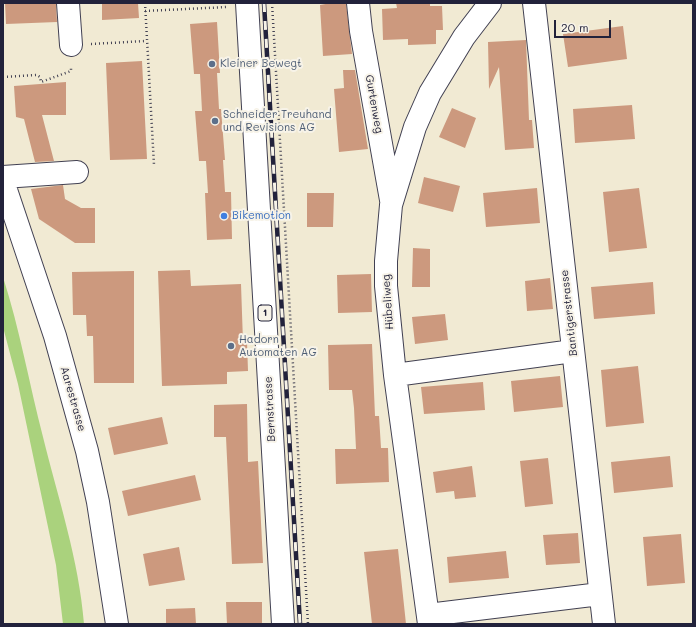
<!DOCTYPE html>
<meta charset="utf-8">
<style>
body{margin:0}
#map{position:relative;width:696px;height:627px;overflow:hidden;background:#f1ead3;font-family:Mali,sans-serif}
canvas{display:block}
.frame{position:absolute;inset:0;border:4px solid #22223b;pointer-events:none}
.scale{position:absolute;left:554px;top:20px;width:57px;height:18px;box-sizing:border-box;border:2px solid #22223b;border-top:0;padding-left:5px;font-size:12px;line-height:14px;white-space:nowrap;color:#22223b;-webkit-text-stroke:3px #f7f3e8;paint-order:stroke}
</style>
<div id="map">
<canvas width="696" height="627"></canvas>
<div class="frame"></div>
<div class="scale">20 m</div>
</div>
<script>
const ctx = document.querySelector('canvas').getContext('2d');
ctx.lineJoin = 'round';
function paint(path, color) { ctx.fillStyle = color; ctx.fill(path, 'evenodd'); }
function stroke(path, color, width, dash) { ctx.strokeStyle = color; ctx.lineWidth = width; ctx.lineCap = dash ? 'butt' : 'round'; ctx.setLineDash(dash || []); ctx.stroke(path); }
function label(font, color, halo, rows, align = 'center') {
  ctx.font = font + ' Mali,sans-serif'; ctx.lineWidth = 4; ctx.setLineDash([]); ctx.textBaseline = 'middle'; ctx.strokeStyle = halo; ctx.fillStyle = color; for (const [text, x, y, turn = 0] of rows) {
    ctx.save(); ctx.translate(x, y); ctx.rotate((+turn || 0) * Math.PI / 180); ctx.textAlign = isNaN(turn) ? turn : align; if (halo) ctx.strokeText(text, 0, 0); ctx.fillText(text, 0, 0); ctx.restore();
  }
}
paint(new Path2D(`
 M3,277C20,330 29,383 43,437C58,498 79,560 84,624H63L56,565L18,384L3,327Z`), '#aad27d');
paint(new Path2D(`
 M5,3H56L57,22L6,24Z
 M102,3H138L139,18L102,20Z
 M331,3H346L352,54L323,56L320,5Z
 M396,3H430V6H442L443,30H436V44L408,45V39L383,40L382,9L397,8Z
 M217,22L220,73H217L219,109H221L225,160H223L225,192H231L232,239L207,240L205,193H208L206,161H199L195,111H202L200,74H194L190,24Z
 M623,26L627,59L568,67L563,34Z
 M526,40L529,120H532L534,148L505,150L499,67L489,89L488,42Z
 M142,61L147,159L110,160L106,63Z
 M343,70H355L368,149L339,152L334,89L344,88Z
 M66,82V115H42L54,161L35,162L24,119L16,117L14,86Z
 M632,105L635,139L575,143L573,109Z
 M452,108L476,118L465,148L439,137Z
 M424,177L460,186L453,212L418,203Z
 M63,185L65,199L81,208H95V243H75L39,219L31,189Z
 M537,188L540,223L486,227L483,193Z
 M639,188L647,248L609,252L603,192Z
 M307,193H334L333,227H307Z
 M413,248L430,249V287H412Z
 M190,270L191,286L241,284L243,342H247L248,371L227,372V384L162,386L158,271Z
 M134,271V383H94L93,336H87L86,315H73L72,272Z
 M371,274L372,312L338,313L337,275Z
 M550,278L553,309L527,311L525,281Z
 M653,282L655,314L594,319L591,287Z
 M445,314L448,340L415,344L412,317Z
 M372,344L375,416H379L381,448H388L389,482L336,484L335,449H356L354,408L352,390H329L328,345Z
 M638,366L644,423L606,427L601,370Z
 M560,376L563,407L514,412L511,381Z
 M483,382L485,410L424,414L421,387Z
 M247,404L248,462L258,461L263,563L232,564L226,437H214V405Z
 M162,417L168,444L114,455L108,428Z
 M670,456L673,487L614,493L611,462Z
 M548,458L553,504L525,507L520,461Z
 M472,466L476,497L455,499L454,491L436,493L433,472Z
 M195,475L201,500L128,516L122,491Z
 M578,533L580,563L546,565L543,535Z
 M681,534L685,583L647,586L643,537Z
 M179,547L185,580L149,586L143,554Z
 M398,549L406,624H372L364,552Z
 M506,551L509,578L449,583L447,557Z
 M226,602H262V624H227Z
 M195,608L196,624H166V609Z`), '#cc997e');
const minor = new Path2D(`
 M68,3L71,45
 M358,3L361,31L391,200
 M534,3L604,624
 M3,177L77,172
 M3,181L55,336L87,451L98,502L117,624
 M395,375L573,351
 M428,615L600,594
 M429,624L395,375L386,286V261L391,205L415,127L430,93L464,37L490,3`);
const major = new Path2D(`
 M247,3L283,624`);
stroke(minor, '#414052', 24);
stroke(major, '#414052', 24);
stroke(new Path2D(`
 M145,3L154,165
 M272,3L308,624
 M145,11L227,7
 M91,44L146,41
 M3,77L37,75L40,77L41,82L71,71V66`), '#414052', 2.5, [1, 3]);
stroke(minor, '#fff', 22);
stroke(major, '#fff', 22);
const rail = new Path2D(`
 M264,3L300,624`);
stroke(rail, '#22223b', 4.5);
stroke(rail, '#f7f3e8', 3, [9]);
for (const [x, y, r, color] of [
 [212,64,4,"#5c6f8a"],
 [215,121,4,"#5c6f8a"],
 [224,216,4,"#3f7fe0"],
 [231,346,4,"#5c6f8a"]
]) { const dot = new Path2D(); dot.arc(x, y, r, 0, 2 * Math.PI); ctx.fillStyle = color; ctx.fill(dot); stroke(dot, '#f7f3e8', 1.5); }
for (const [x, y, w] of [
 [265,313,14]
]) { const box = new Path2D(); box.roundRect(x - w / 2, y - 8, w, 16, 3); ctx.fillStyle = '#f7f3e8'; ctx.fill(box); stroke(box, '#22223b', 1); }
label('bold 10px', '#22223b', null, [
 ["1",265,313]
]);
label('11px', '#4e5e75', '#f7f3e8', [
 ["Kleiner Bewegt",220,64],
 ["Schneider Treuhand",223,115],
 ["und Revisions AG",223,128],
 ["Hadorn",239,340],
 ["Automaten AG",239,353]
], 'left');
label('11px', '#22223b', '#f7f3e8', [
 ["Gurtenweg",374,104,80],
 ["Hübeliweg",388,302,-94],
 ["Bantigerstrasse",569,313,-96],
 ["Aarestrasse",73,399,74],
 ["Bernstrasse",270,409,-93]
]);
label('11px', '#366cbe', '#f7f3e8', [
 ["Bikemotion",232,216]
], 'left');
</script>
